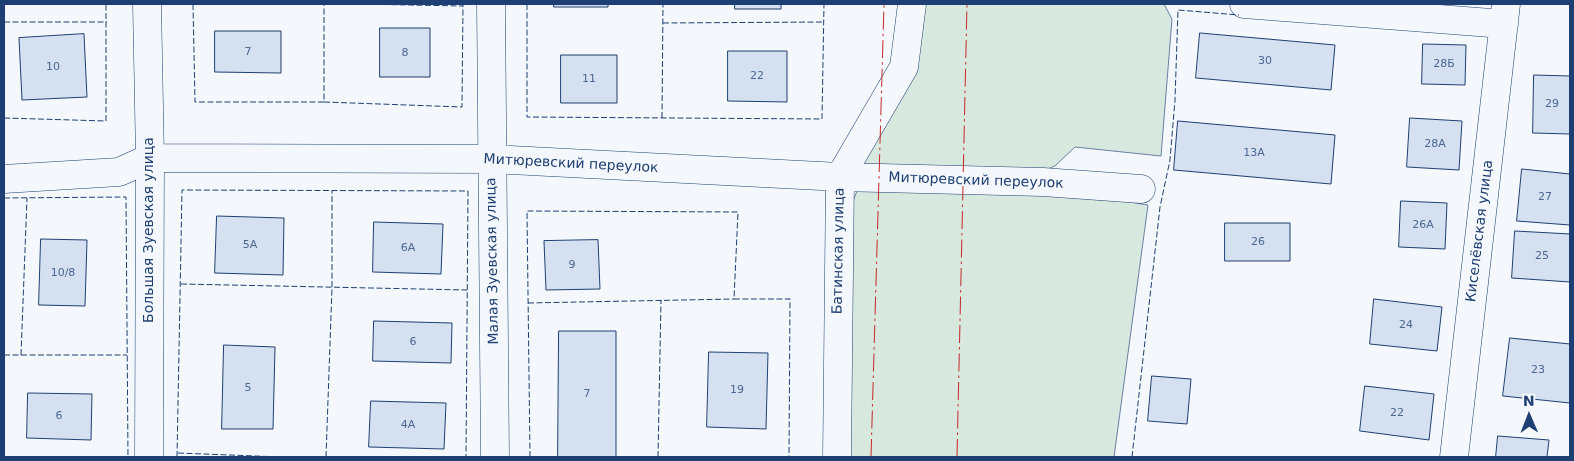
<!DOCTYPE html>
<meta charset="utf-8">
<style>
body{margin:0}
#map{position:relative;width:1574px;height:461px;overflow:hidden;background:#f4f7fb;font-family:"DejaVu Sans",sans-serif}
canvas{display:block}
.frame{position:absolute;inset:0;border:5px solid #1d3f73;pointer-events:none}
.north{position:absolute;left:1504px;top:391px;width:50px;height:50px;-webkit-text-stroke:4px #f4f7fb;paint-order:stroke;rotate:359deg;font-size:14px;font-weight:700;line-height:20px;text-align:center;color:#1d3f73}
.north::after{content:'';display:block;margin:auto;width:18px;height:22px;background:#1d3f73;clip-path:polygon(50% 0,100% 100%,50% 72%,0 100%)}
</style>
<div id="map">
<canvas width="1574" height="461"></canvas>
<div class="frame"></div>
<div class="north">N</div>
</div>
<script>
const ctx = document.querySelector('canvas').getContext('2d');
ctx.lineJoin = 'round';
function paint(path, color) { ctx.fillStyle = color; ctx.fill(path, 'evenodd'); }
function stroke(path, color, width, dash) { ctx.strokeStyle = color; ctx.lineWidth = width; ctx.lineCap = dash ? 'butt' : 'round'; ctx.setLineDash(dash || []); ctx.stroke(path); }
function label(font, color, halo, rows, align = 'center') {
  ctx.font = font + ' "DejaVu Sans",sans-serif'; ctx.lineWidth = 4; ctx.setLineDash([]); ctx.textBaseline = 'middle'; ctx.strokeStyle = halo; ctx.fillStyle = color; for (const [text, x, y, turn = 0] of rows) {
    ctx.save(); ctx.translate(x, y); ctx.rotate((+turn || 0) * Math.PI / 180); ctx.textAlign = isNaN(turn) ? turn : align; if (halo) ctx.strokeText(text, 0, 0); ctx.fillText(text, 0, 0); ctx.restore();
  }
}
const green = new Path2D(`
 M921,4H1164L1172,19L1161,156L1075,147L1055,166L1037,173L859,164Z
 M861,182L1059,190L1148,205L1114,457H846L850,209Z`);
paint(green, '#d7e8df');
stroke(green, '#687fa3', 1);
const building = new Path2D(`
 M554,4H608V7H554Z
 M735,4H781V9H735Z
 M380,28H430V77H380Z
 M215,31H281V73L215,72Z
 M1200,33L1335,45L1331,90L1196,78Z
 M84,34L87,97L22,100L19,38Z
 M1423,44L1466,45L1465,85L1422,84Z
 M728,51H787V102L728,101Z
 M561,55H617V103H561Z
 M1534,75L1570,76V134L1533,133Z
 M1410,118L1462,121L1459,170L1407,167Z
 M1178,121L1335,135L1331,184L1174,170Z
 M1522,169L1570,174V225L1517,221Z
 M1401,201L1447,203L1445,249L1399,247Z
 M217,216L284,218L283,275L215,273Z
 M374,222L443,224L441,274L373,272Z
 M1225,223H1290V261H1225Z
 M1515,231L1570,234V282L1512,278Z
 M41,239L87,240L85,306L39,305Z
 M598,240L600,289L546,290L544,241Z
 M1374,299L1442,307L1437,351L1370,344Z
 M374,321L452,323L451,363L373,361Z
 M559,331H616V457H558Z
 M1510,338L1570,344V403L1503,396Z
 M224,345L275,347L273,429H222Z
 M709,352L768,353L766,429L707,427Z
 M1152,376L1191,379L1187,424L1148,421Z
 M1365,386L1434,394L1429,440L1360,431Z
 M28,393L92,394L91,440L27,438Z
 M371,401L446,403L444,449L369,447Z
 M1498,436L1549,440L1547,457H1496Z`);
paint(building, '#d5e0f0');
stroke(building, '#1d3f73', 1);
const minor = new Path2D(`
 M147,4L150,158L149,457
 M491,4L495,457
 M1244,4L1504,24
 M4,179L119,172L150,158L491,159L840,177L1043,182L1141,189
 M837,457L840,177L904,67L912,4
 M1454,457L1506,4`);
stroke(minor, '#1d3f73', 29);
stroke(minor, '#f4f7fb', 28);
stroke(new Path2D(`
 M193,4L195,102H324V4
 M357,4L463,6
 M527,4V117L822,119L824,4
 M4,22H107
 M663,23L824,22
 M324,102L462,107L463,4
 M4,118L106,121V4
 M662,118L663,4
 M4,198L126,197L128,457
 M181,284L467,290
 M528,303L734,299
 M4,355H127
 M21,355L27,198
 M178,453L281,457
 M177,457L182,190L468,191L466,457
 M326,457L332,287V191
 M530,457L527,211L738,212L734,299H790L789,457
 M658,457L661,300
 M1132,457L1160,207L1170,160L1175,100L1178,10L1239,15`), '#1d3f73', 1, [6, 2.5]);
stroke(new Path2D(`
 M871,457L884,4
 M957,457L967,4`), '#c62828', 1, [18, 4, 2.5, 4]);
label('11px', '#4b6792', null, [
 ["7",248,52],
 ["8",405,53],
 ["30",1265,61],
 ["28Б",1444,64],
 ["10",53,67],
 ["22",757,76],
 ["11",589,79],
 ["29",1552,104],
 ["28А",1435,144],
 ["13А",1254,153],
 ["27",1545,197],
 ["26А",1423,225],
 ["26",1258,242],
 ["5А",250,245],
 ["6А",408,248],
 ["25",1542,256],
 ["9",572,265],
 ["10/8",63,273],
 ["24",1406,325],
 ["6",413,342],
 ["23",1538,370],
 ["5",248,388],
 ["19",737,390],
 ["7",587,394],
 ["22",1397,413],
 ["6",59,416],
 ["4А",408,425]
]);
label('14px', '#1d3f73', '#f4f7fb', [
 ["Митюревский переулок",571,164,3],
 ["Митюревский переулок",976,181,2],
 ["Большая Зуевская улица",149,230,-90],
 ["Киселёвская улица",1480,231,-83],
 ["Батинская улица",839,251,-89],
 ["Малая Зуевская улица",493,261,-91]
]);
</script>
